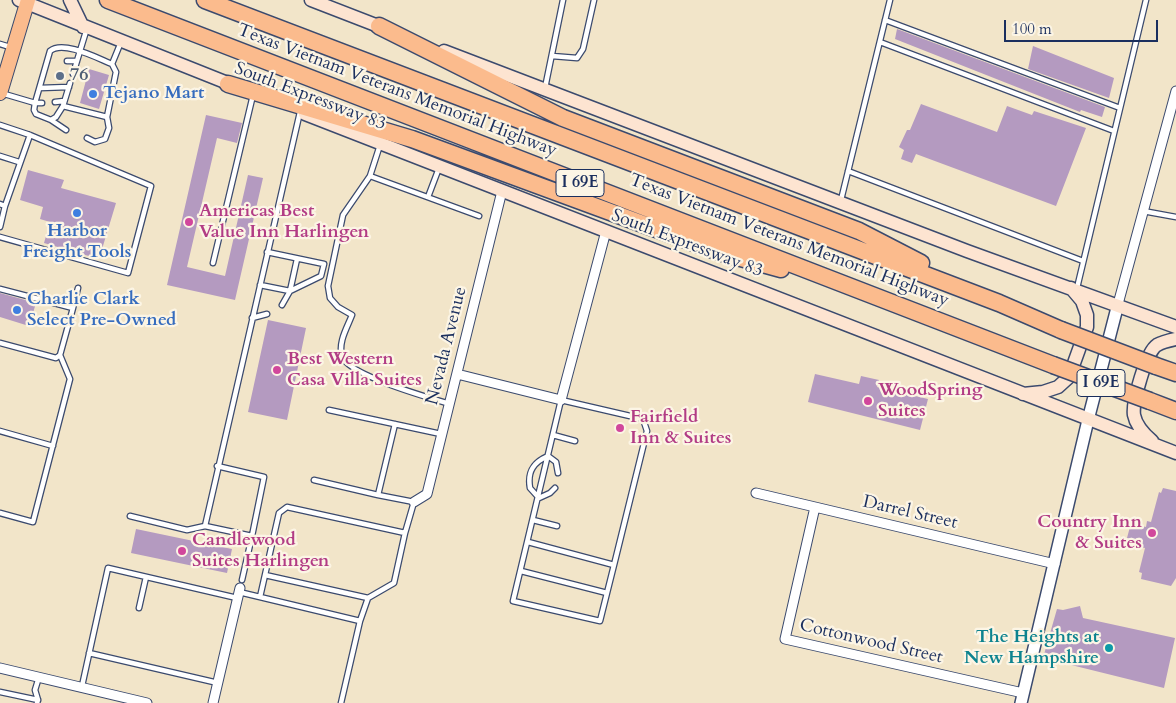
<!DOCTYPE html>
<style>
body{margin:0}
#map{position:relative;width:1176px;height:703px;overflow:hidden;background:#f2e5c9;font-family:Cardo,serif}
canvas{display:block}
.scale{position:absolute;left:1004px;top:20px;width:154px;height:22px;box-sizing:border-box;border:2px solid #1b2f5e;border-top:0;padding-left:6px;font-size:15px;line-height:18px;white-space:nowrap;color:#1b2f5e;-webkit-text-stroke:4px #fcf5e5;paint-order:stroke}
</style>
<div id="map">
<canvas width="1176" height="703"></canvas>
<div class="scale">100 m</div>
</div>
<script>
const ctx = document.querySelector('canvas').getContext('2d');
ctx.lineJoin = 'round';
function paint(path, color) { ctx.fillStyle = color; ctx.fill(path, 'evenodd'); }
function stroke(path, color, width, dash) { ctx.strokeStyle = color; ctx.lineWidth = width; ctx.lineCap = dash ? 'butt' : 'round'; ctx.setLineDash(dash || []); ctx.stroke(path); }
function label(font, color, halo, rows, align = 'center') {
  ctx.font = font + ' Cardo,serif'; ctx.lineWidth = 4.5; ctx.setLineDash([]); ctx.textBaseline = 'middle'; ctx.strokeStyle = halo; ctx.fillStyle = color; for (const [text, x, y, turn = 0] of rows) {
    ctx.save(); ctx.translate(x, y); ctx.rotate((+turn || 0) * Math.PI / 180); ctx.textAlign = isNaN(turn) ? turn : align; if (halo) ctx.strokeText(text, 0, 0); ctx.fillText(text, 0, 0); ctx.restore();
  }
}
paint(new Path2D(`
 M897,29L1105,107L1102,117L1081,110L1080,112L895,39Z
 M1033,46L1114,78L1109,98L1028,69Z
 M89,69L109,75L99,109L80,103Z
 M921,104L997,132L1007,106L1032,115L1034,111L1086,128L1056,206L916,154L912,163L901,159L904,150L899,147L907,130H910Z
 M206,115L242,123L237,143L217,138L187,267L225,276L248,175L263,178L235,300L167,285Z
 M28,170L64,180L61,188L116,203L99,259L44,243L50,222L40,219L43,207L20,200Z
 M0,293L36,303L29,326L0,317Z
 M268,320L306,328L287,420L248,412Z
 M815,374L859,384L861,376L879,380L877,387L928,399L920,430L808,402Z
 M1163,488L1176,491V578L1171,586L1141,579L1142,573L1139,572L1145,548L1140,547L1141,542L1127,538L1131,523L1146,527L1147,521L1151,522L1159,492L1161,493Z
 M136,529L232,549L227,573L131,553Z
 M1080,606L1083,618L1175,638L1164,688L1043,658L1057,609L1063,610Z`), '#b49ac0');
const service = new Path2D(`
 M885,20L1120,108
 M880,42L1114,131
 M0,44L10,47
 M552,56L577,58L583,49L594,0
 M67,61H77
 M73,74L87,28
 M40,88L69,87
 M545,88L563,0
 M1,93L35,103L50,51C63,40 97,58 112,64L121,42
 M55,102L64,101
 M42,103H35L34,110L36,114L51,120L56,117L63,106L107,117L116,72L112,64
 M63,106L70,83
 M51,120L66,130
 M0,125L30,135L5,206
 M87,138L95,142L105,139L109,128L107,117
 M380,145L370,176L479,216
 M0,156L19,162
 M848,171L1083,261
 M370,176L343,215L328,286L330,298L338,307L352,315C347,328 338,342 342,356C347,375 430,398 450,404
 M428,197L439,168
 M841,200L890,0
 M0,204L5,206L0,227
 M1143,211L1176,217
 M0,237L128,273L151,186L30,135
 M213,263L253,95
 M260,285L290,291L321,276L324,264L267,252
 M1077,288L1146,0
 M0,289L73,308L60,355L56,358L0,343
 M282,305L290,291L297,259
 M73,308L78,288
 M252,318L267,314
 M329,410L441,434
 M0,431L53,446
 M553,435L575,441
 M217,466L264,477L252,536L205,526L300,112
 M314,480L378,495L395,424
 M555,488L550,493L539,498L530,488C527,471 534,462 548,456L556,462L558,473
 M378,495L414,502L405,533
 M0,513L33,522L70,379L60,355
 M130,516L187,530L205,526
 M533,520L557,526
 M528,542L614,565L647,431L643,419L561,400L513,601L600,621L614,565
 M521,571L607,593
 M265,575L368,598
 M242,580L252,536
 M239,592L360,621L341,703
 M260,597L279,513L287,507L405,533L394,583L368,598L360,621
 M139,608L146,577
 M89,653L218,683
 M82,686L108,568L237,598
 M0,692L38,700L37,703
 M38,700L35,690L39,677`);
const minor = new Path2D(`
 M1118,304L1176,91
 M457,374L561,400L606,231
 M756,493L1055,564
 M414,502L427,494L502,191
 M815,507L785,639L1023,693
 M0,668L147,703
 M213,703L240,588`);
const tertiary = new Path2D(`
 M1021,703L1088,420L1118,304`);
const secondary = new Path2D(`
 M19,0L235,86
 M70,0L83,27
 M311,0L386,29
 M444,51L967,251L1176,327
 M305,114L1176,453
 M1023,394L1043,392L1058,387L1069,377L1087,327V315L1082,301L1071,288
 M1152,441C1144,434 1136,426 1134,415C1132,403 1146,352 1157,345C1162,342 1171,340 1176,339`);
const primary = new Path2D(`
 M0,93L28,0`);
const motorway = new Path2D(`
 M108,0L1053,365
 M205,0L999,303L1061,330
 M379,26L563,118L859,231L921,263
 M228,84L412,139L719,252L781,269
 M1156,366L1176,373
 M1150,401L1176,411`);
stroke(service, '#3b4a6e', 7);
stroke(minor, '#3b4a6e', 11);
stroke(tertiary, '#3b4a6e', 14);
stroke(secondary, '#3b4a6e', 15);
stroke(primary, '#3b4a6e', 16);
stroke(motorway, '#3b4a6e', 19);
stroke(service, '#fff', 4.5);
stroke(minor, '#fff', 9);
stroke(tertiary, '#fff', 11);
stroke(secondary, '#fde4d1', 12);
stroke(primary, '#fbbb8d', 14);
stroke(motorway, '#fbbb8d', 16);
const motorwayBridge = new Path2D(`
 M1061,330L1156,366
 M1053,365L1150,401`);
stroke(motorwayBridge, '#3b4a6e', 19, []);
stroke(motorwayBridge, '#fbbb8d', 16);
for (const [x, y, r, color] of [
 [60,76,5,"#5c6f8a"],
 [93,94,5,"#3f7fe0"],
 [77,213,5,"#3f7fe0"],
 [189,222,5,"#d1479c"],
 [17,310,5,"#3f7fe0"],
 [277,370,5,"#d1479c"],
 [868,401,5,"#d1479c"],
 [620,428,5,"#d1479c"],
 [1152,533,5,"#d1479c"],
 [182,551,5,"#d1479c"],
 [1109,648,5,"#0f9aa8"]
]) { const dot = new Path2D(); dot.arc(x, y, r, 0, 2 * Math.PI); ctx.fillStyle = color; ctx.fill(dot); stroke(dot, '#fcf5e5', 2); }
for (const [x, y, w] of [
 [580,183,48],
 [1101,383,48]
]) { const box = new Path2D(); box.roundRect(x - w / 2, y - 13.5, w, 27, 4); ctx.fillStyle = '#fcf5e5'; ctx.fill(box); stroke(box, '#1b2f5e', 1); }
label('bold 16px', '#1b2f5e', null, [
 ["I 69E",580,183],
 ["I 69E",1101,383]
]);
label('bold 18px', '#4e5e75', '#fcf5e5', [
 ["76",70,76]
], 'left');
label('18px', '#1b2f5e', '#fcf5e5', [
 ["Texas Vietnam Veterans Memorial Highway",397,91,21],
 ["South Expressway 83",310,97,21],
 ["Texas Vietnam Veterans Memorial Highway",789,241,21],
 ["South Expressway 83",687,244,21],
 ["Nevada Avenue",447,346,-76],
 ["Darrel Street",910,513,13],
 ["Cottonwood Street",871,642,13]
]);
label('bold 18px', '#366cbe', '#fcf5e5', [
 ["Tejano Mart",103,94],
 ["Harbor",77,232,"center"],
 ["Freight Tools",77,253,"center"],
 ["Charlie Clark",27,300],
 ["Select Pre-Owned",27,321]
], 'left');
label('bold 18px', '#b23c85', '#fcf5e5', [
 ["Americas Best",199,212],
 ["Value Inn Harlingen",199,233],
 ["Best Western",287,360],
 ["Casa Villa Suites",287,381],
 ["WoodSpring",878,391],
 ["Suites",878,412],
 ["Fairfield",630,418],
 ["Inn & Suites",630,439],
 ["Country Inn",1142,523,"right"],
 ["& Suites",1142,544,"right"],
 ["Candlewood",192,541],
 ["Suites Harlingen",192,562]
], 'left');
label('bold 18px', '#0d838f', '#fcf5e5', [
 ["The Heights at",1099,638],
 ["New Hampshire",1099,659]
], 'right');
</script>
